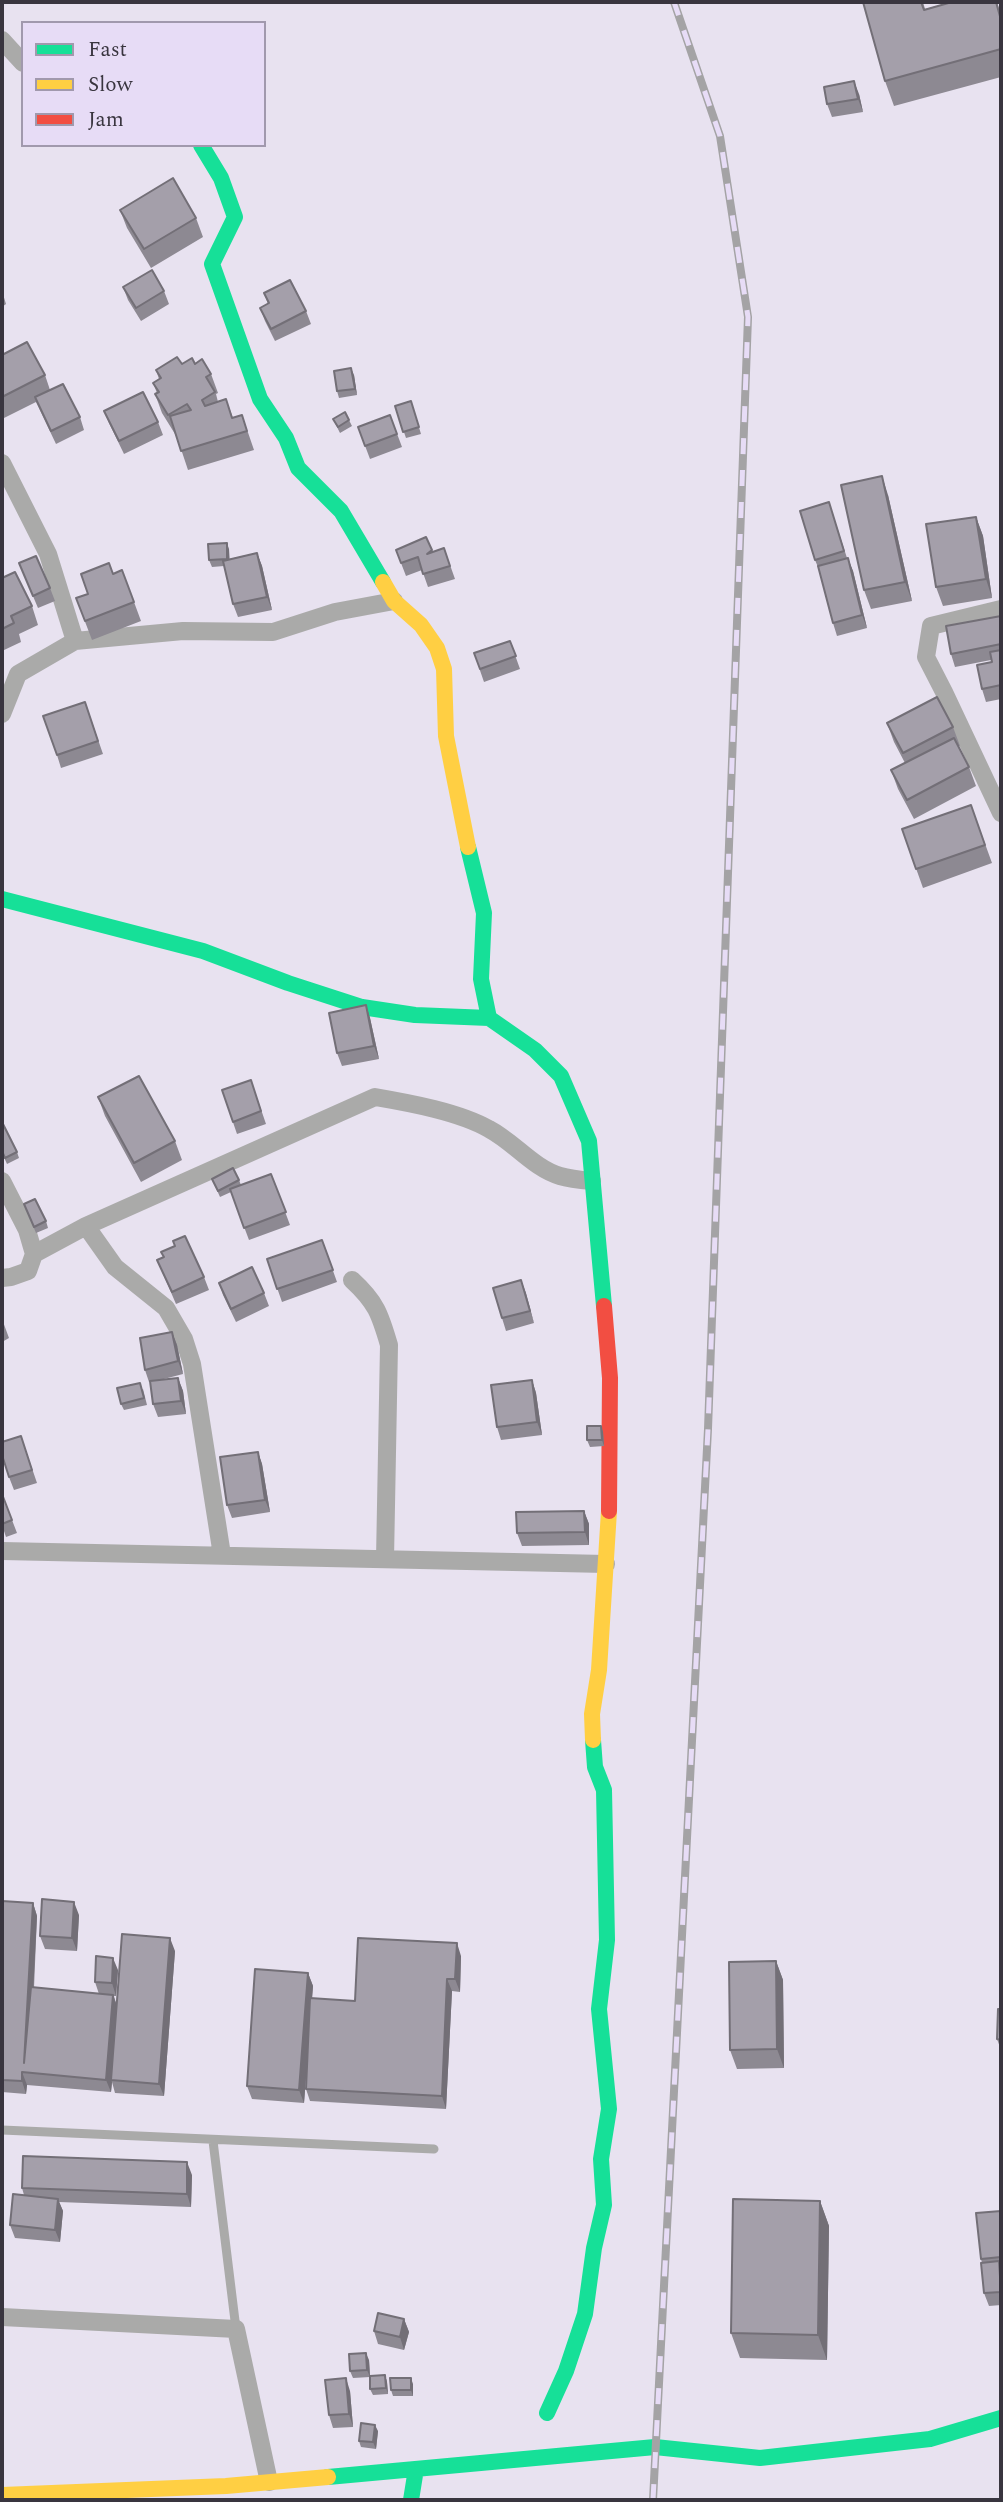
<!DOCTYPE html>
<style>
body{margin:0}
#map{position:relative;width:1003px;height:2502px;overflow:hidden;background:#e8e2f0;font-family:Spectral,serif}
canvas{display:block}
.frame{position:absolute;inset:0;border:4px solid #39353f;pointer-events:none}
.legend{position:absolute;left:21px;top:21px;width:245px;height:126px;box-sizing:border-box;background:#e7dcf6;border:2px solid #a199ad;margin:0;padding:9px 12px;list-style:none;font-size:21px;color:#39353f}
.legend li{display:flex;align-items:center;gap:14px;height:35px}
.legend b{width:35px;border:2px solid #a199ad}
</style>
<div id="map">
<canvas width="1003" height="2502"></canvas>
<div class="frame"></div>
<ul class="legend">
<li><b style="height:9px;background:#16e098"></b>Fast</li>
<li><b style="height:9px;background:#ffcf43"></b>Slow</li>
<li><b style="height:9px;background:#f24e42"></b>Jam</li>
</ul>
</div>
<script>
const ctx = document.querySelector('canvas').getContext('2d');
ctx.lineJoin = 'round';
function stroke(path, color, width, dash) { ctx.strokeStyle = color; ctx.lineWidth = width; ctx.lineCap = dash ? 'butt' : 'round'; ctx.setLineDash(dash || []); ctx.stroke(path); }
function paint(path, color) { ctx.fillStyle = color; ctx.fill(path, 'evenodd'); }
stroke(new Path2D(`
 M2,2130L434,2149
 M213,2141L236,2329`), '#aaaaa9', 9);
stroke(new Path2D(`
 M2,40L23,63
 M2,463L48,554L75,641
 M1001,609L931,626L926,657L944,692L1001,813
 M2,714L18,674L75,641L183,631L273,632L335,612L394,601
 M2,1181L27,1230L34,1254L28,1271L11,1277L2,1278
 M86,1226L375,1097C410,1103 459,1112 489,1129C514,1142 533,1168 560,1176C570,1179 581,1180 592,1181
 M34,1254L86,1226L115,1267L166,1308L184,1339L192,1364L222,1555
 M352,1280C376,1302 380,1314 389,1345L385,1559
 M2,1551L606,1564
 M2,2317L236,2329L269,2482`), '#aaaaa9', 18);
stroke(new Path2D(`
 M201,145L221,178L235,217L212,264L260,399L286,438L298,468L341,511L383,582
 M468,847L484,913L481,979L489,1018
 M2,899L203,951L288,983L362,1007L415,1015L489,1018L535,1050L561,1076L589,1141L604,1306
 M547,2413L566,2371L585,2314L594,2248L604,2205L601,2159L609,2109L599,2009L607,1940L604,1790L595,1767L593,1740
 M328,2477L655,2447L760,2458L930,2439L1001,2418
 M411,2500L416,2469`), '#16e098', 16);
stroke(new Path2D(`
 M383,582L394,601L421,625L437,648L444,669L446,736L468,847
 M593,1740L592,1714L599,1670L609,1511
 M2,2495L226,2486L328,2477`), '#ffcf43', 16);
stroke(new Path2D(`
 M604,1306L610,1378L609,1511`), '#f24e42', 16);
const rail = new Path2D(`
 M653,2500L708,1429L748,317L720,136L674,2`);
stroke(rail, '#a4a3a5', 8);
stroke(rail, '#e7dcf6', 5, [16]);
paint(new Path2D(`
 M863,2H923L925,9L952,2H997L1001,14V77L894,106L885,81Z
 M859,94L863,112L832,117L827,104Z
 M120,210L196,218L203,237L151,268L127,228Z
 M123,287L164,291L169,304L141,321L128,300Z
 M2,291L6,304L2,307Z
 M264,293L306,311L311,324L275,341L265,321L260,308L268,304Z
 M2,355L45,375L50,390L80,417L84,430L56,444L36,402L2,419Z
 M182,364H195L211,374L218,393L216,394L218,402L226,399L233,418L242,415L254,450L188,470L176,434H175L162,413L155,394L157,393L153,383L159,379L156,370Z
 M354,375L357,395L339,398L337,391Z
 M411,401L421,434L406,438L395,406Z
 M104,411L158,422L163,435L124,454L109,423Z
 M390,415L402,447L370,459L358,427Z
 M333,419L349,420L352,426L340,433Z
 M888,495L912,601L871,609L864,590Z
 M829,502L847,558L853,571L867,628L837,636L833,623L820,572L815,560Z
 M976,517L983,536L992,598L943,606L936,587Z
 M444,548L455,579L428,587L422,570L406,576L396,550L432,552Z
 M229,549V559L257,553L262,566L272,610L238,617L233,604L224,566L212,567L209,560Z
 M19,563L50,588L55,601L38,608Z
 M113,574L134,602L141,621L92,640L76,598L88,594Z
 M2,578L32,606L38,625L19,634L21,642L2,651Z
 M1001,616V699L986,702L982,689L992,662L991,660L955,667L951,654Z
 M510,641L520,669L484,682L474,653Z
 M85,702L103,754L61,768L57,755Z
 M887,723L953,727L960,746L958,747L969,767L976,786L914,819L898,789L891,770L905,763L894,742Z
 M971,805L992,863L923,888L902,829Z
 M366,1005L370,1018L379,1059L342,1066L337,1053Z
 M251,1080L266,1124L237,1134L222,1090Z
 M98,1097L175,1141L182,1160L141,1182L105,1116Z
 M2,1125L17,1152L19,1158L7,1164L2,1153Z
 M271,1174L290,1225L249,1240L231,1192L220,1197L212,1179L239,1180L241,1185Z
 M24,1204L46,1221L48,1228L36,1233Z
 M322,1240L337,1282L282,1302L267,1259Z
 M175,1246L204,1277L209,1290L176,1304L157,1260L163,1257Z
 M521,1280L534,1323L506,1331L502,1318Z
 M219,1283L264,1293L269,1306L236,1322L223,1295Z
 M2,1319L9,1338L2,1342Z
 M172,1332L177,1345L183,1374L160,1380L178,1378L183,1391L186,1414L158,1417L153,1404L151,1382H149L145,1370Z
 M532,1380L536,1393L542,1435L501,1440L497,1427Z
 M143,1389L147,1405L124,1410L121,1404Z
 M601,1426L603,1432L604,1446L590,1447L587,1440Z
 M21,1436L37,1483L14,1490L9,1477Z
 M258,1452L262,1464L270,1512L232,1518L227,1505Z
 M2,1494L17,1533L6,1537L2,1525Z
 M584,1511L589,1524V1545L522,1546L517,1533Z
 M2,1901L33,1903L37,1916L34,1988L99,1994L95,1982L118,1970L116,1996H114L116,2004L175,1951L164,2096L115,2093L112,2082L111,2092L27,2085L26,2094L2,2092Z
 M79,1915L77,1951L45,1949L40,1936Z
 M461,1956L460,1992L452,1991L446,2109L310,2101L306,2089L307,2066L304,2103L252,2099L247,2086L308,1973L313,1986L312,1998L355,2001Z
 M776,1961L783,1980L784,2068L737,2069L730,2050Z
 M997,2039L1001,2040V2050Z
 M192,2175L191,2207L59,2202L63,2211L60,2242L15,2238L10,2225L24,2195L22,2188Z
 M820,2201L829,2226L827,2360L740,2358L731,2333Z
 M1001,2211V2305L989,2306L984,2293L982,2263L981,2259Z
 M404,2319L409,2332L404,2350L378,2344L374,2331Z
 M369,2360L370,2376L385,2375L387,2382L388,2394L373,2395L370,2389V2377L353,2378L350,2371Z
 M413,2384V2396H393L391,2390Z
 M350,2391L353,2427L333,2428L329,2415Z
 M378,2431L376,2449L361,2447L359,2441Z`), '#8d8992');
paint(new Path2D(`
 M854,81L859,94L863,112L858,99Z
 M351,368L354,375L357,395L355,389Z
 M882,476L888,495L912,601L905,582Z
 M976,517L983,536L992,598L986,579Z
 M227,543L229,549L230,566L227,559Z
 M257,553L262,566L272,610L267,597Z
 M848,558L853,571L867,628L862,615Z
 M366,1005L370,1018L379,1059L374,1046Z
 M521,1280L526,1293L534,1323L530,1311Z
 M172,1332L177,1345L183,1374L178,1361Z
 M178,1378L183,1391L186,1414L181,1401Z
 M532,1380L536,1393L542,1435L537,1422Z
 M601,1426L603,1432L604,1446L602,1440Z
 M258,1452L262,1464L270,1512L265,1500Z
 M584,1511L589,1524V1545L585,1532Z
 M74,1902L79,1915L77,1951L72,1938Z
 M33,1903L37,1916L29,2072L24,2063Z
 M170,1938L175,1951L164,2096L159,2084Z
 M457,1943L461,1956L460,1992L455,1979Z
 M113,1958L118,1970L116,1996L112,1983Z
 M776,1961L783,1980L784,2068L777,2049Z
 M308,1973L313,1986L304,2103L299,2090Z
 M447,1979L452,1991L446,2109L442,2096Z
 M113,1995L118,2008L111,2080L112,2082L111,2092L106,2080Z
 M22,2072L27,2085L26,2094L22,2081Z
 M187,2162L192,2175L191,2207L187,2194Z
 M58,2199L63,2211L60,2242L55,2230Z
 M820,2201L829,2226L827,2360L818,2335Z
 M404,2319L409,2332L404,2350L400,2337Z
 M366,2353L369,2360L370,2377L367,2370Z
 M385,2375L387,2382L388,2394L386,2388Z
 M346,2378L350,2391L353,2427L349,2414Z
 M411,2378L413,2384V2396L411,2390Z
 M375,2425L378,2431L376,2449L373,2442Z`), '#736f77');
const building = new Path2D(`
 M863,2H921L924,10L952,2H996L1001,20V49L885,81Z
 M854,81L858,99L827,104L824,87Z
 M173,178L196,218L144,249L120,210Z
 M152,270L164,291L136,308L123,287Z
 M290,280L306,311L271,329L260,308L269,303L264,293Z
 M27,342L45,375L2,397V355Z
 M177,357L182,364L192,358L195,364L202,359L211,374L206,377L215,392L202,400L205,406L226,399L232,418L242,415L247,431L181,451L170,416L191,410L187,404L168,415L155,394L159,392L153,383L161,378L156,370Z
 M351,368L355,389L337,391L334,371Z
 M63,384L80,417L51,431L35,397Z
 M143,392L158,422L119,441L104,411Z
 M411,401L419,427L403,432L395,406Z
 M345,412L349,420L338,427L333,419Z
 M390,415L397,434L365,446L358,427Z
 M882,476L905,582L864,590L841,485Z
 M829,502L844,551L815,560L800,511Z
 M976,517L986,579L936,587L926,524Z
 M426,537L432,550L427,554L444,548L450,566L423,574L418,557L401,563L396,550Z
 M227,543V559L209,560L208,544Z
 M257,553L267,597L233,604L223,561Z
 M36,556L50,588L33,596L19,563Z
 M848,558L862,615L833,623L818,566Z
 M109,563L113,574L122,570L134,602L85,621L76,598L88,594L81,574Z
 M15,572L32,606L11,616L14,623L2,629V578Z
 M1001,616V644L951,654L946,626Z
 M510,641L516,656L480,669L474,653Z
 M1001,650V685L982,689L977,665L992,662L990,652Z
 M937,697L953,727L903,753L887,723Z
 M85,702L98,741L57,755L43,716Z
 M954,738L969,767L907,800L891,770Z
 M971,805L985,845L916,869L902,829Z
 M366,1005L374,1046L337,1053L329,1013Z
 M139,1076L175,1141L134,1163L98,1097Z
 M251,1080L261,1111L233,1122L222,1090Z
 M3,1124L17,1152L5,1158L2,1151V1125Z
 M233,1168L239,1180L218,1191L212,1179Z
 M271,1174L286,1212L244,1228L230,1189Z
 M35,1199L46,1221L34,1227L24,1204Z
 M185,1236L204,1277L172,1292L157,1260L164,1257L161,1252L175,1246L173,1241Z
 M322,1240L333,1270L277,1289L267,1259Z
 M252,1267L264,1293L231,1309L219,1283Z
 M521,1280L530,1311L502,1318L493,1288Z
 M172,1332L178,1361L145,1370L140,1338Z
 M178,1378L181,1401L153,1404L150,1381Z
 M532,1380L537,1422L497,1427L491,1385Z
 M140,1383L144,1398L121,1404L117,1388Z
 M587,1426H601L602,1440H587Z
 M21,1436L32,1470L9,1477L2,1455V1442Z
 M258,1452L265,1500L227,1505L220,1457Z
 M2,1494L12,1520L2,1524Z
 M584,1511L585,1532L517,1533L516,1512Z
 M42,1899L74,1902L72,1938L40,1936Z
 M2,1901L33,1903L24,2063L31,1987L113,1995L106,2080L22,2072V2081L2,2080Z
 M122,1934L170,1938L159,2084L111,2080Z
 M358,1938L457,1943L455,1979H447L442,2096L306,2089L310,1998L355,2001Z
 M96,1956L113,1958L112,1983L95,1982Z
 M776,1961L777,2049L730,2050L729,1962Z
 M255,1969L308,1973L299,2090L247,2086Z
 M998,2009H1001V2040L997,2039Z
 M23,2156L187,2162V2194L22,2188Z
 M13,2194L58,2199L55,2230L10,2225Z
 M733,2199L820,2201L818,2335L731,2333Z
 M1001,2211V2257L981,2259L976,2213Z
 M999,2261L1001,2292L984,2293L981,2263Z
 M378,2313L404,2319L400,2337L374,2331Z
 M366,2353L367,2370L350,2371L349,2354Z
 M385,2375L386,2388L370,2389V2376Z
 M346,2378L349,2414L329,2415L325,2380Z
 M390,2378H411V2390H391Z
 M361,2423L375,2425L373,2442L359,2441Z`);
paint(building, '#a49faa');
stroke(building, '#736f77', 2);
</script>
